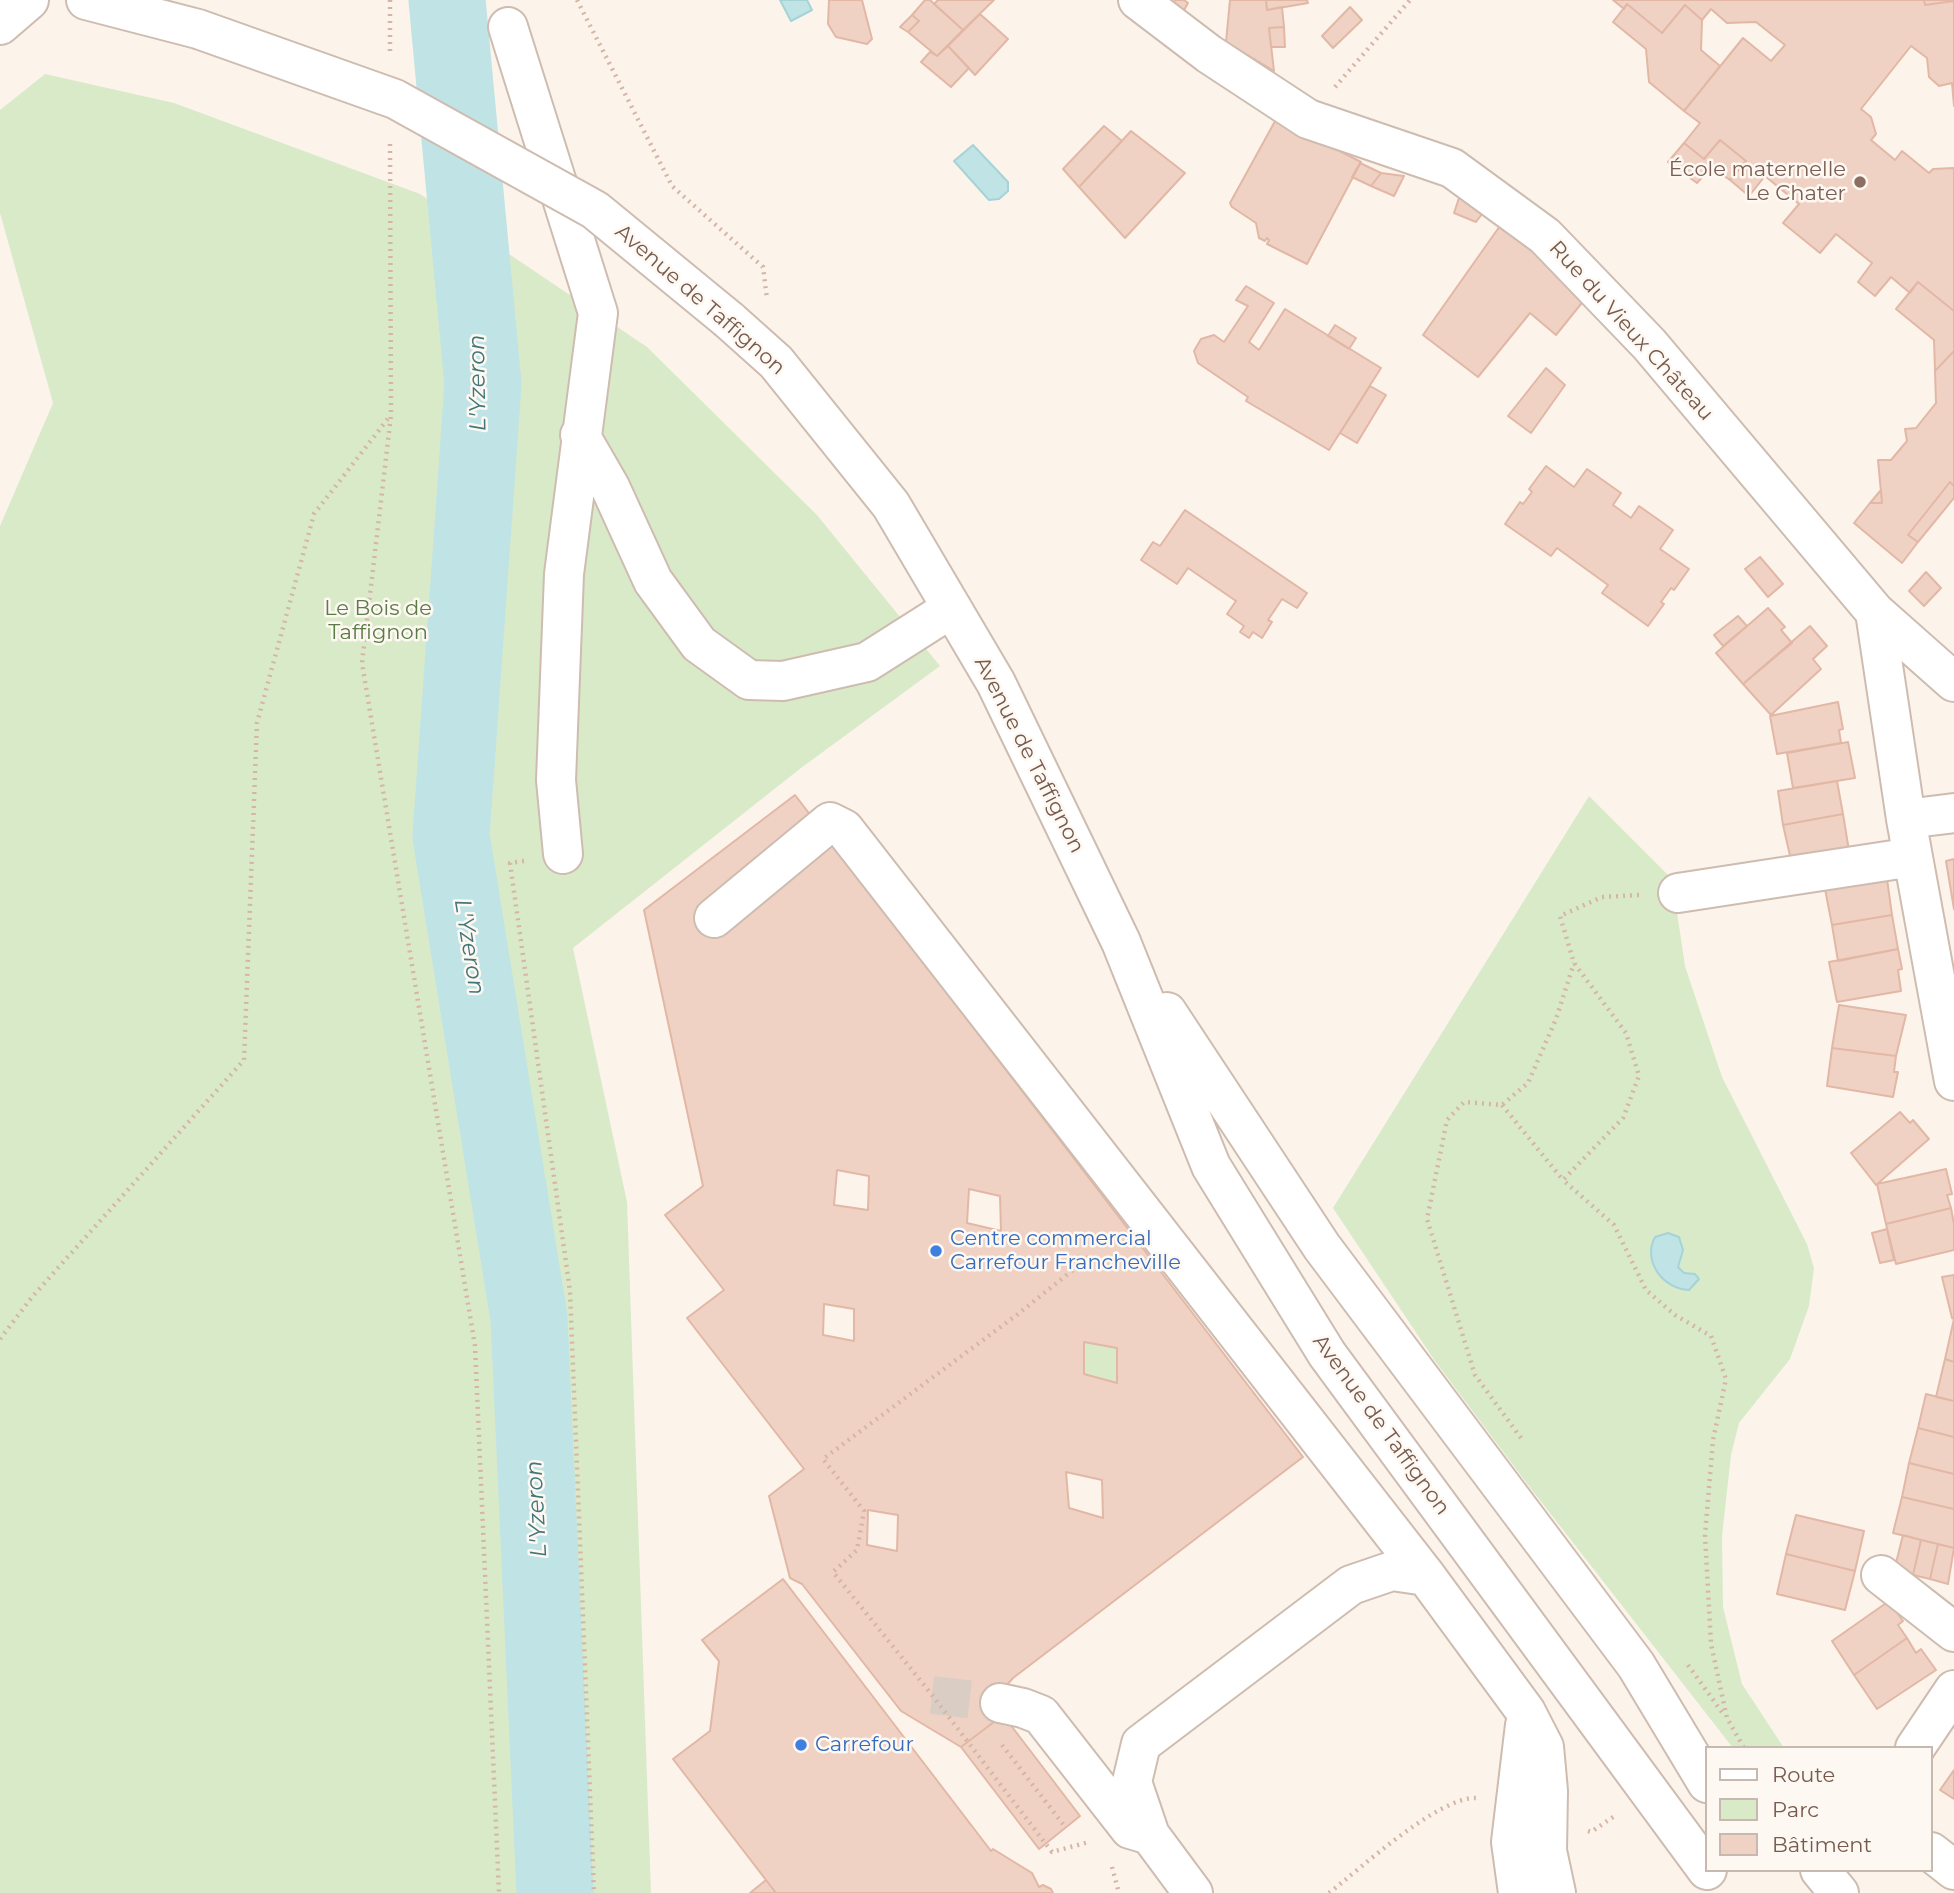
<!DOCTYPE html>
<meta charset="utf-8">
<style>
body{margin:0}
#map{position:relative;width:1954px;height:1893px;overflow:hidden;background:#fcf4eb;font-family:Montserrat,sans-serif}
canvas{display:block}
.legend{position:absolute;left:1705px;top:1746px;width:228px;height:126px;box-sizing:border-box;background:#fef8f2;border:2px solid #c8b9b0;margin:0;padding:9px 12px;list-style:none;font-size:21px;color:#765a4e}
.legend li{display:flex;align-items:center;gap:14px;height:35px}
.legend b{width:35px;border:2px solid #c8b9b0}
</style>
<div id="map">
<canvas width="1954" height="1893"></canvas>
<ul class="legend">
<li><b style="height:9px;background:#fff"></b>Route</li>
<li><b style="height:19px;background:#d9eac9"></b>Parc</li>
<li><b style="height:19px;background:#f0d2c4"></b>Bâtiment</li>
</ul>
</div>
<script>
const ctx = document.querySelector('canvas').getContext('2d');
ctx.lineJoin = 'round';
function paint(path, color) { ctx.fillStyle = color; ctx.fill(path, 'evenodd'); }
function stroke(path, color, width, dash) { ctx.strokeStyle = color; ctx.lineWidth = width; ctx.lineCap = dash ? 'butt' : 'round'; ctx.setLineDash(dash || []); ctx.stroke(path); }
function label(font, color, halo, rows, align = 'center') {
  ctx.font = font + ' Montserrat,sans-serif'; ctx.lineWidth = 5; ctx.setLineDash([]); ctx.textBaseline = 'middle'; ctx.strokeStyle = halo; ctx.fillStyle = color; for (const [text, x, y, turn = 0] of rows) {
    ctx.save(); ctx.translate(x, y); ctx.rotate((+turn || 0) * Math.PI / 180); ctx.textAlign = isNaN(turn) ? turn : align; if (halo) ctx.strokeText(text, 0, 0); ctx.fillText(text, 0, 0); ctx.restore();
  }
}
paint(new Path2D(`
 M45,74L174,103L420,194L647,347L817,515L940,666L801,768L573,948L627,1202L651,1893H0V526L53,403L0,213V110Z
 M1589,796L1672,879L1685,966L1722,1077L1807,1244L1814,1268L1809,1306L1790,1359L1739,1423L1731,1455L1722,1536L1723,1607L1742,1684L1784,1748H1733L1528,1485L1435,1361L1333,1208Z
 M1084,1342L1117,1348V1383L1084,1374Z`), '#d9eac9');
const water = new Path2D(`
 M780,0H807L812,10L791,21Z
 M973,145L1008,182V191L999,199L989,200L954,161Z
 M1668,1233L1679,1237L1683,1250L1678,1267L1684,1273L1695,1274L1699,1279L1689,1290C1663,1289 1642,1261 1655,1237Z`);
paint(water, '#c0e3e5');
stroke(water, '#a6d3d7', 2);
stroke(new Path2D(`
 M447,0L483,384L451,836L529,1318L555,1893`), '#c0e3e5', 77);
const building = new Path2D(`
 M829,0H862L872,39L867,44L836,37L828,24Z
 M925,0H930L963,30L937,56L908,32L919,21L912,15Z
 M938,0H994L963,30L934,4Z
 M1175,0H1184L1188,3L1183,12L1173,4Z
 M1230,0H1266L1267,10L1282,7L1284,27L1269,28L1274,71L1226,42Z
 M1266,0H1307L1308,3L1267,10Z
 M1613,0H1924L1925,5L1954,1V106L1952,83L1939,86L1929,77L1927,58L1911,46L1861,109L1871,117L1876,134L1871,140L1895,160L1902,151L1929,173L1933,169L1954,168V311L1918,282L1910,293L1891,277L1875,296L1858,282L1872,263L1836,234L1820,253L1783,223L1799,204L1765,176L1749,196L1730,180L1746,161L1720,140L1704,159L1684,143L1700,123L1684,111L1743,38L1771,61L1785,45L1756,22L1727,23L1711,9L1702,20L1685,5L1662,33L1627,4L1624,9Z
 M1924,0H1954V1L1925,5Z
 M1627,4L1662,33L1685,5L1702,20L1701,50L1720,66L1684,111L1649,82L1646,49L1613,22Z
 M1350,7L1362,20L1333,48L1322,36Z
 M980,14L1008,39L975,75L948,46Z
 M912,15L919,21L908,32L900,27Z
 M1284,27L1285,47H1271L1269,28Z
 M948,46L969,68L951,87L921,62L930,52L937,56Z
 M1279,114L1324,143L1361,162L1307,264L1267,244L1269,240L1267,238L1265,241L1259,238L1256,223L1232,207L1230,203Z
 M1104,126L1122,141L1079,187L1063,169Z
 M1131,131L1185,173L1125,238L1079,187Z
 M1720,140L1746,161L1730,180L1711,167L1697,183L1668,162L1684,143L1704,159Z
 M1360,163L1381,173L1371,186L1352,177Z
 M1381,173L1404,176L1394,196L1371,186Z
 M1459,198L1474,199L1485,210L1476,222L1454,213Z
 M1502,223L1585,299L1556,335L1530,313L1478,377L1423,335Z
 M1918,282L1954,311V351L1935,371L1934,340L1896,309Z
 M1246,286L1274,303L1249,342L1259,350L1285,309L1381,368L1329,450L1246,401L1248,397L1198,363L1194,351L1201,339L1214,335L1224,342L1248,306L1236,300Z
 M1335,325L1356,338L1349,349L1328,336Z
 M1954,351V486L1950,482L1908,535L1918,542L1902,563L1854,523L1870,503H1882L1878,460H1891L1907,441L1905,429L1916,428L1936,403L1935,371Z
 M1546,368L1565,385L1531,433L1508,416Z
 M1370,386L1386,395L1357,443L1340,433Z
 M1546,466L1574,487L1587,469L1621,493L1613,505L1631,518L1639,506L1673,530L1660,549L1689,569L1674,590L1671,588L1661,602L1664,604L1648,626L1602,593L1608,585L1557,548L1551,556L1505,524L1520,502L1523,504L1532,492L1529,489Z
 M1950,482L1954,486V498L1918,542L1908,535Z
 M1881,490L1882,503H1870Z
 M1185,510L1307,593L1297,608L1282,599L1268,620L1272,622L1262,638L1253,632L1249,638L1240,632L1244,626L1227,614L1236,601L1188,568L1177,584L1141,560L1153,542L1160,546Z
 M1760,557L1783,584L1768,597L1745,569Z
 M1926,572L1941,588L1924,606L1909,591Z
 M1768,608L1785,627L1781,630L1792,643L1743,684L1716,653Z
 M1738,616L1747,626L1723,646L1714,635Z
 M1810,626L1827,646L1813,659L1821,669L1771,715L1743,684Z
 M1838,702L1843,729L1839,730L1841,743L1777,754L1770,716Z
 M1848,742L1855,778L1793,788L1787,753Z
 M1837,781L1843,814L1783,825L1778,791Z
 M795,795L1303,1457L1013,1678L1005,1687L1003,1715L961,1747L901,1711L802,1584L790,1578L769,1496L804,1469L687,1318L724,1290L665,1215L703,1186L644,910ZM837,1170L869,1176L868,1210L834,1205ZM969,1189L1000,1196L1001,1231L967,1223ZM824,1304L854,1309V1341L823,1335ZM1084,1342L1117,1348V1383L1084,1374ZM1066,1472L1102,1480L1103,1518L1069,1508ZM868,1510L898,1515L897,1551L867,1545Z
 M1843,814L1849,851L1791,860L1783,825Z
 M1954,859V909L1946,861Z
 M1887,879L1892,915L1832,925L1825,889Z
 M1892,915L1898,949L1838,961L1832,925Z
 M1898,949L1902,969L1898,970L1901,991L1837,1002L1829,962Z
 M1839,1005L1906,1015L1896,1056L1832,1048Z
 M1832,1048L1896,1056L1894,1072H1898L1893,1097L1827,1086Z
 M1900,1112L1910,1123L1913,1120L1929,1139L1876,1185L1851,1153Z
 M1946,1169L1952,1194L1947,1195L1951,1208L1886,1224L1877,1184Z
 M1951,1208L1954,1224V1250L1896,1264L1886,1224Z
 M1887,1229L1894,1260L1880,1263L1872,1233Z
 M1954,1275V1319L1952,1318L1942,1277Z
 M1954,1319V1362L1945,1359Z
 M1945,1359L1954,1362V1401L1936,1397Z
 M1926,1394L1954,1401V1437L1918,1428Z
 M1918,1428L1954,1437V1474L1909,1463Z
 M1909,1463L1954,1474V1509L1902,1497Z
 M1902,1497L1954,1509V1548L1893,1533Z
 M1796,1515L1864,1531L1855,1571L1786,1554Z
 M1903,1535L1921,1540L1913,1575L1894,1571Z
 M1921,1540L1938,1544L1930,1579L1913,1575Z
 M1938,1544L1954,1548L1948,1584L1930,1579Z
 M1786,1554L1855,1571L1845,1610L1777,1594Z
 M783,1579L991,1851L993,1849L1032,1873L1039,1887L1043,1885L1051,1889L1053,1893H776L673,1759L710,1731L719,1661L702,1640Z
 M1889,1601L1903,1621L1898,1625L1907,1638L1854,1675L1832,1641Z
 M1907,1638L1916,1653L1921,1649L1936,1670L1877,1709L1854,1675Z
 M1003,1715L1080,1816L1039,1849L961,1747Z
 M1954,1770V1799L1940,1790Z
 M766,1880L776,1893H750Z`);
paint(building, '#f0d2c4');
stroke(building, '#e2b7a5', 2);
stroke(new Path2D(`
 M932,1695L1000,1703`), '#dacec4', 38, [38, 19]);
const minor = new Path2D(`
 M86,0L198,29
 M1138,0L1209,54L1308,119L1452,168L1545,236L1649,344L1875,612L1954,682
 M0,25L29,0
 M508,27L598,313L564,574L556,780L563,854
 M729,320L776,362L891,505L996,683L1121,942L1211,1166L1327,1354L1707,1870
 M580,435L610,487L653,581L699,644L749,680L783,681L867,662L952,608
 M1875,612L1906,819L1954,1081
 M1906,819L1954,813
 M1678,893L1913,857
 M714,918L830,822L844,829L1426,1576
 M1167,1012L1322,1247L1636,1665L1707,1783
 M1881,1575L1954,1632
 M1000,1703L1023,1708L1041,1715L1130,1829L1150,1835
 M1915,1748L1954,1690
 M1931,1852L1954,1870
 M1820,1870L1839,1893
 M1193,1893L1150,1835L1132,1782L1141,1744L1351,1585L1392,1571L1426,1576L1526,1712L1544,1747L1548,1791L1547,1851L1556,1893
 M1518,1893L1511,1842L1525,1725`);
stroke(minor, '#cebcb0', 42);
stroke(new Path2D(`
 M390,0V55
 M577,0L672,186L763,267L767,299
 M1335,87L1410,0
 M390,144L391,415L362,663L475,1346L499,1893
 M524,861L510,863L570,1291L594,1893
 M1639,895L1602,897L1560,916L1574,963L1626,1033L1639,1076L1623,1118L1563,1180L1614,1225L1646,1290L1675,1315L1711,1336L1726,1379L1713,1440L1705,1535L1711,1644L1727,1718L1744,1748
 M1502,1105L1563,1180
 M1089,1257L1018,1314L823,1459L864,1511L857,1550L833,1572L932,1695L1052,1852L1089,1842
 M0,1339L32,1297L244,1060L257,723L314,514L390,416
 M1521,1438L1475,1375L1427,1219L1447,1120L1464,1102L1502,1105L1528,1083L1556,1019L1574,963
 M1688,1665L1724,1715
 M1002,1745L1066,1828
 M1588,1831L1591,1832L1616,1815
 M1112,1867L1119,1893
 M1329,1893C1361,1868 1438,1797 1476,1798`), '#d6b5a6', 4.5, [2, 5]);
stroke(minor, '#fff', 38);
const minorBridge = new Path2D(`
 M198,29L395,99L595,210L729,320`);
stroke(minorBridge, '#cebcb0', 42, []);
stroke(minorBridge, '#fff', 38);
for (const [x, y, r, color] of [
 [1860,182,7,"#8d6e63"],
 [936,1251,7,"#3f7fe0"],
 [801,1745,7,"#3f7fe0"]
]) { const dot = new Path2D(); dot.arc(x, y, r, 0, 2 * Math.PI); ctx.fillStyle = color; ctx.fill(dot); stroke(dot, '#fef8f2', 2.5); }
label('21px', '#785e54', '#fef8f2', [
 ["École maternelle",1846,170],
 ["Le Chater",1846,194]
], 'right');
label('21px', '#765a4e', '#fef8f2', [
 ["Avenue de Taffignon",700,300,41],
 ["Rue du Vieux Château",1631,331,48],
 ["Avenue de Taffignon",1029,755,63],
 ["Avenue de Taffignon",1381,1425,54]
]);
label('21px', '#5b7b47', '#fef8f2', [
 ["Le Bois de",378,609],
 ["Taffignon",378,633]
]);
label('21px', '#366cbe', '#fef8f2', [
 ["Centre commercial",950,1239],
 ["Carrefour Francheville",950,1263],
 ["Carrefour",815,1745]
], 'left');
label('italic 23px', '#42767a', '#fef8f2', [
 ["L'Yzeron",478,383,-91],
 ["L'Yzeron",469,947,81],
 ["L'Yzeron",537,1509,-93]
]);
</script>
